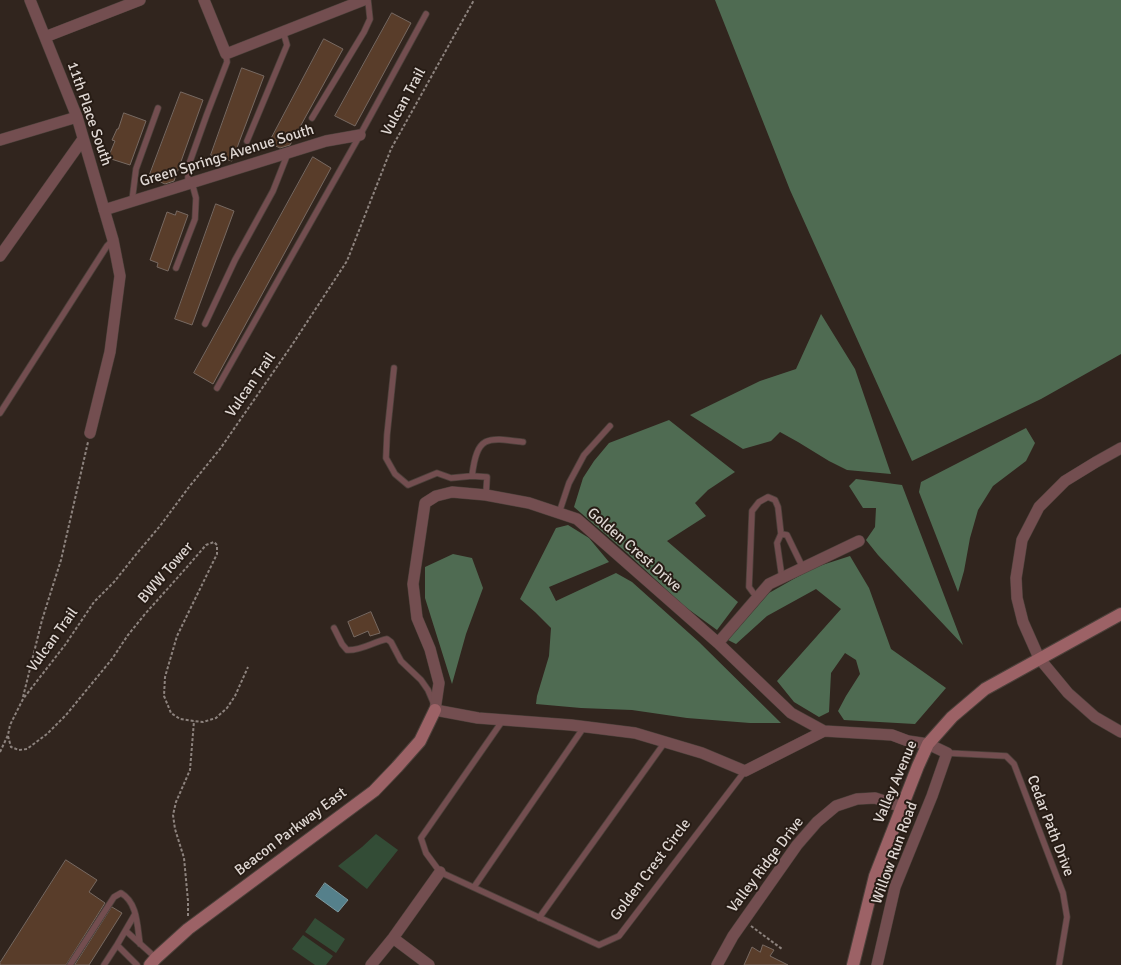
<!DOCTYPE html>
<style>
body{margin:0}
canvas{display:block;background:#31251e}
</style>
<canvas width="1121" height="965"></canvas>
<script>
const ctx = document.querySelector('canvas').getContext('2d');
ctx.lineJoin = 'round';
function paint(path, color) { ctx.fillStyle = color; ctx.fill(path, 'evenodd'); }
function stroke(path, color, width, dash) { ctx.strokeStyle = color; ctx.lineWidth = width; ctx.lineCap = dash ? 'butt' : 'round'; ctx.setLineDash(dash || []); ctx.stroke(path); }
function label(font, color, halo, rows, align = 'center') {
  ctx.font = font + ' Signika,sans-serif'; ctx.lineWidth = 4; ctx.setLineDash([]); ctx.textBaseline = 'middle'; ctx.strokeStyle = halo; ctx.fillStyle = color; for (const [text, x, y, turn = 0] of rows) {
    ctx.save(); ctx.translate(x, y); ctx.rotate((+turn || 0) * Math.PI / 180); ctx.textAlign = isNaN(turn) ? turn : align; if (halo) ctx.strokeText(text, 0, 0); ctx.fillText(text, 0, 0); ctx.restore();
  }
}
paint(new Path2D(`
 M376,834L398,850L367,889L338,866L362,847Z
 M315,918L345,939L336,953L305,932Z
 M303,935L333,956L326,965H315L292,949Z`), '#334c36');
paint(new Path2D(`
 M715,0H1121V354L1041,399L912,461L790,190Z
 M821,314L855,369L891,474L847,470L829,461L798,442L780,432L771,441L743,449L690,415L760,381L796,369Z
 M669,420L735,472L708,490L695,503L706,516L667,541L738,602L717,630L684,606L627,553L574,507L583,478L594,461L609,443Z
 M1026,428L1035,443L1026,461L993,486L978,510L970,538L964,571L958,592L919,492L921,482Z
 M856,479L902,485L963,645L878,555L866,540L875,527L876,508H863L849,486Z
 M568,525L589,538L609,562L549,587L556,601L616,573L632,582L699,642L781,723H750L687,718L632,710L581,708L536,704L537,696L549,656L551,628L535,612L520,599L556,528Z
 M453,554L472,558L483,588L466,634L452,684L425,598V567Z
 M850,556L869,588L891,649L932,678L946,688L915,724L844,720L838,711L846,696L860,674L856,660L845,653L831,673L829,712L819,717L794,702L777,681L841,609L816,589L767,616L736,644L728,640L769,593L813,568Z`), '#4f6b52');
const water = new Path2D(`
 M325,883L348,900L338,912L316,896Z`);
paint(water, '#55808b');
stroke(water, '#7e9aa1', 1);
const building = new Path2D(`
 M392,13L411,23L355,126L335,116Z
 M324,39L343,49L290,145L280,148L269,143Z
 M242,68L264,76L232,161L211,155Z
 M181,92L203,100L174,181L165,184L149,177Z
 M124,113L146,121L130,165L108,158L115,141L112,140L117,129H118Z
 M313,157L331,168L213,384L194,373Z
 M216,204L234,211L192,325L175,319Z
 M177,211L188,215L168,271L157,267L158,263L150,260L167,212L175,215Z
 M371,612L380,633L370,636L368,631L354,637L348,622Z
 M66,860L97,880L89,892L105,903L66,965H0V963Z
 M112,907L122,913L89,965H75Z
 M763,945L774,950L770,956L788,965H744L752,947L760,952Z`);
paint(building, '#593d2a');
stroke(building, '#776961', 1);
const lane = new Path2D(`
 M312,118L364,32L370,19L368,0
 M247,141L287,45L283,31
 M188,184V167L207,114L227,62L226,54
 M132,201L136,169L158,108
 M176,268L195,219L196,198L192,183
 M205,324L235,260L273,191L288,153
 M394,368L387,435L386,458L395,474L408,485L437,473L451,478L472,476L487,477L486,495
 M217,388L360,135L426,14
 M0,413L107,246L113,240
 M472,476C477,435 487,437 523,442
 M559,513L569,483L584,455L610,426
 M782,578L777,543L781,534L787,535L803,568
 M757,598L749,587L752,511L759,502L768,497L775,500L778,507L781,534
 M334,628L342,644L347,650C361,651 373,642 387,639L391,642L401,661L421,680L428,690L434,704
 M503,720L421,838L426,853L440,872L599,945L619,936L745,771
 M947,753L1006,756L1014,764L1063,893L1067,917L1059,965
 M474,887L584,727
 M539,918L665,742
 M126,931L156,958
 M117,945L137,965
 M70,965L114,897L121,893C138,903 137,926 140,944
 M104,965L117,945L135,914`);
const street = new Path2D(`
 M30,0L77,117L113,240L120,276L110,352L90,433
 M204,0L226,54L364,0
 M45,37L140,0
 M0,140L77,117
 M104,210L326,141L360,135
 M0,256L83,139
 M1121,448L1096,462L1065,481L1039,507L1022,540L1016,578L1017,598L1023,622L1039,658L1068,693L1095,717L1121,732
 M718,643L769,584L859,541
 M824,731L745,771L702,753L635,733L571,725L478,718L435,710L439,683L430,649L417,618L413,584L425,503L436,496L452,492L486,495L529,503L577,519L718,643L791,713L824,731L892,735L908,741L928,744L947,753L932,796L895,887L877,965
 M393,938L429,965
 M371,965L393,938L440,872
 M717,965L733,936L797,845L817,822L836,806L857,799L875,798L902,807`);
const secondary = new Path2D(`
 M150,965L156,958L188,929L374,791L397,767L420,741L435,710
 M853,965L875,876L918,766L928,744L952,717L985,689L1121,614`);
stroke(lane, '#4d413b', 7);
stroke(street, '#4d413b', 12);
stroke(secondary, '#4d413b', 14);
stroke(new Path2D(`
 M23,697L42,620L61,560L88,442
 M8,736L11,747L19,750L27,749L47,734L66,715L112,659L128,635L145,614L187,567L206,545L214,542L217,545V554L177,636L165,677L164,696L171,713L180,719L194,721L203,722L216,718L227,708L235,696L248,667
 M0,752L8,735L10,725L23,699L65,645L94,602L114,582L138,552L160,526L189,487L220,449L292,345L347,261L391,149L474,0
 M188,916V901L184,858L175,829L173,815L176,802L190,770L194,721
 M751,926L782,949`), '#8d837e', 2, [3, 2]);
stroke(lane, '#734e50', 5.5);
stroke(street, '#734e50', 11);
stroke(secondary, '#9c6266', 12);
label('15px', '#dfd7d3', '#271c15', [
 ["Vulcan Trail",404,102,-61],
 ["11th Place South",89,114,71],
 ["Green Springs Avenue South",227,156,-17],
 ["Vulcan Trail",251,385,-55],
 ["Golden Crest Drive",634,550,41],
 ["BWW Tower",166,573,-49],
 ["Vulcan Trail",53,640,-54],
 ["Valley Avenue",896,782,-67],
 ["Cedar Path Drive",1050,826,69],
 ["Beacon Parkway East",291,832,-37],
 ["Willow Run Road",895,853,-70],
 ["Valley Ridge Drive",766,865,-53],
 ["Golden Crest Circle",651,870,-53]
]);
</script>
